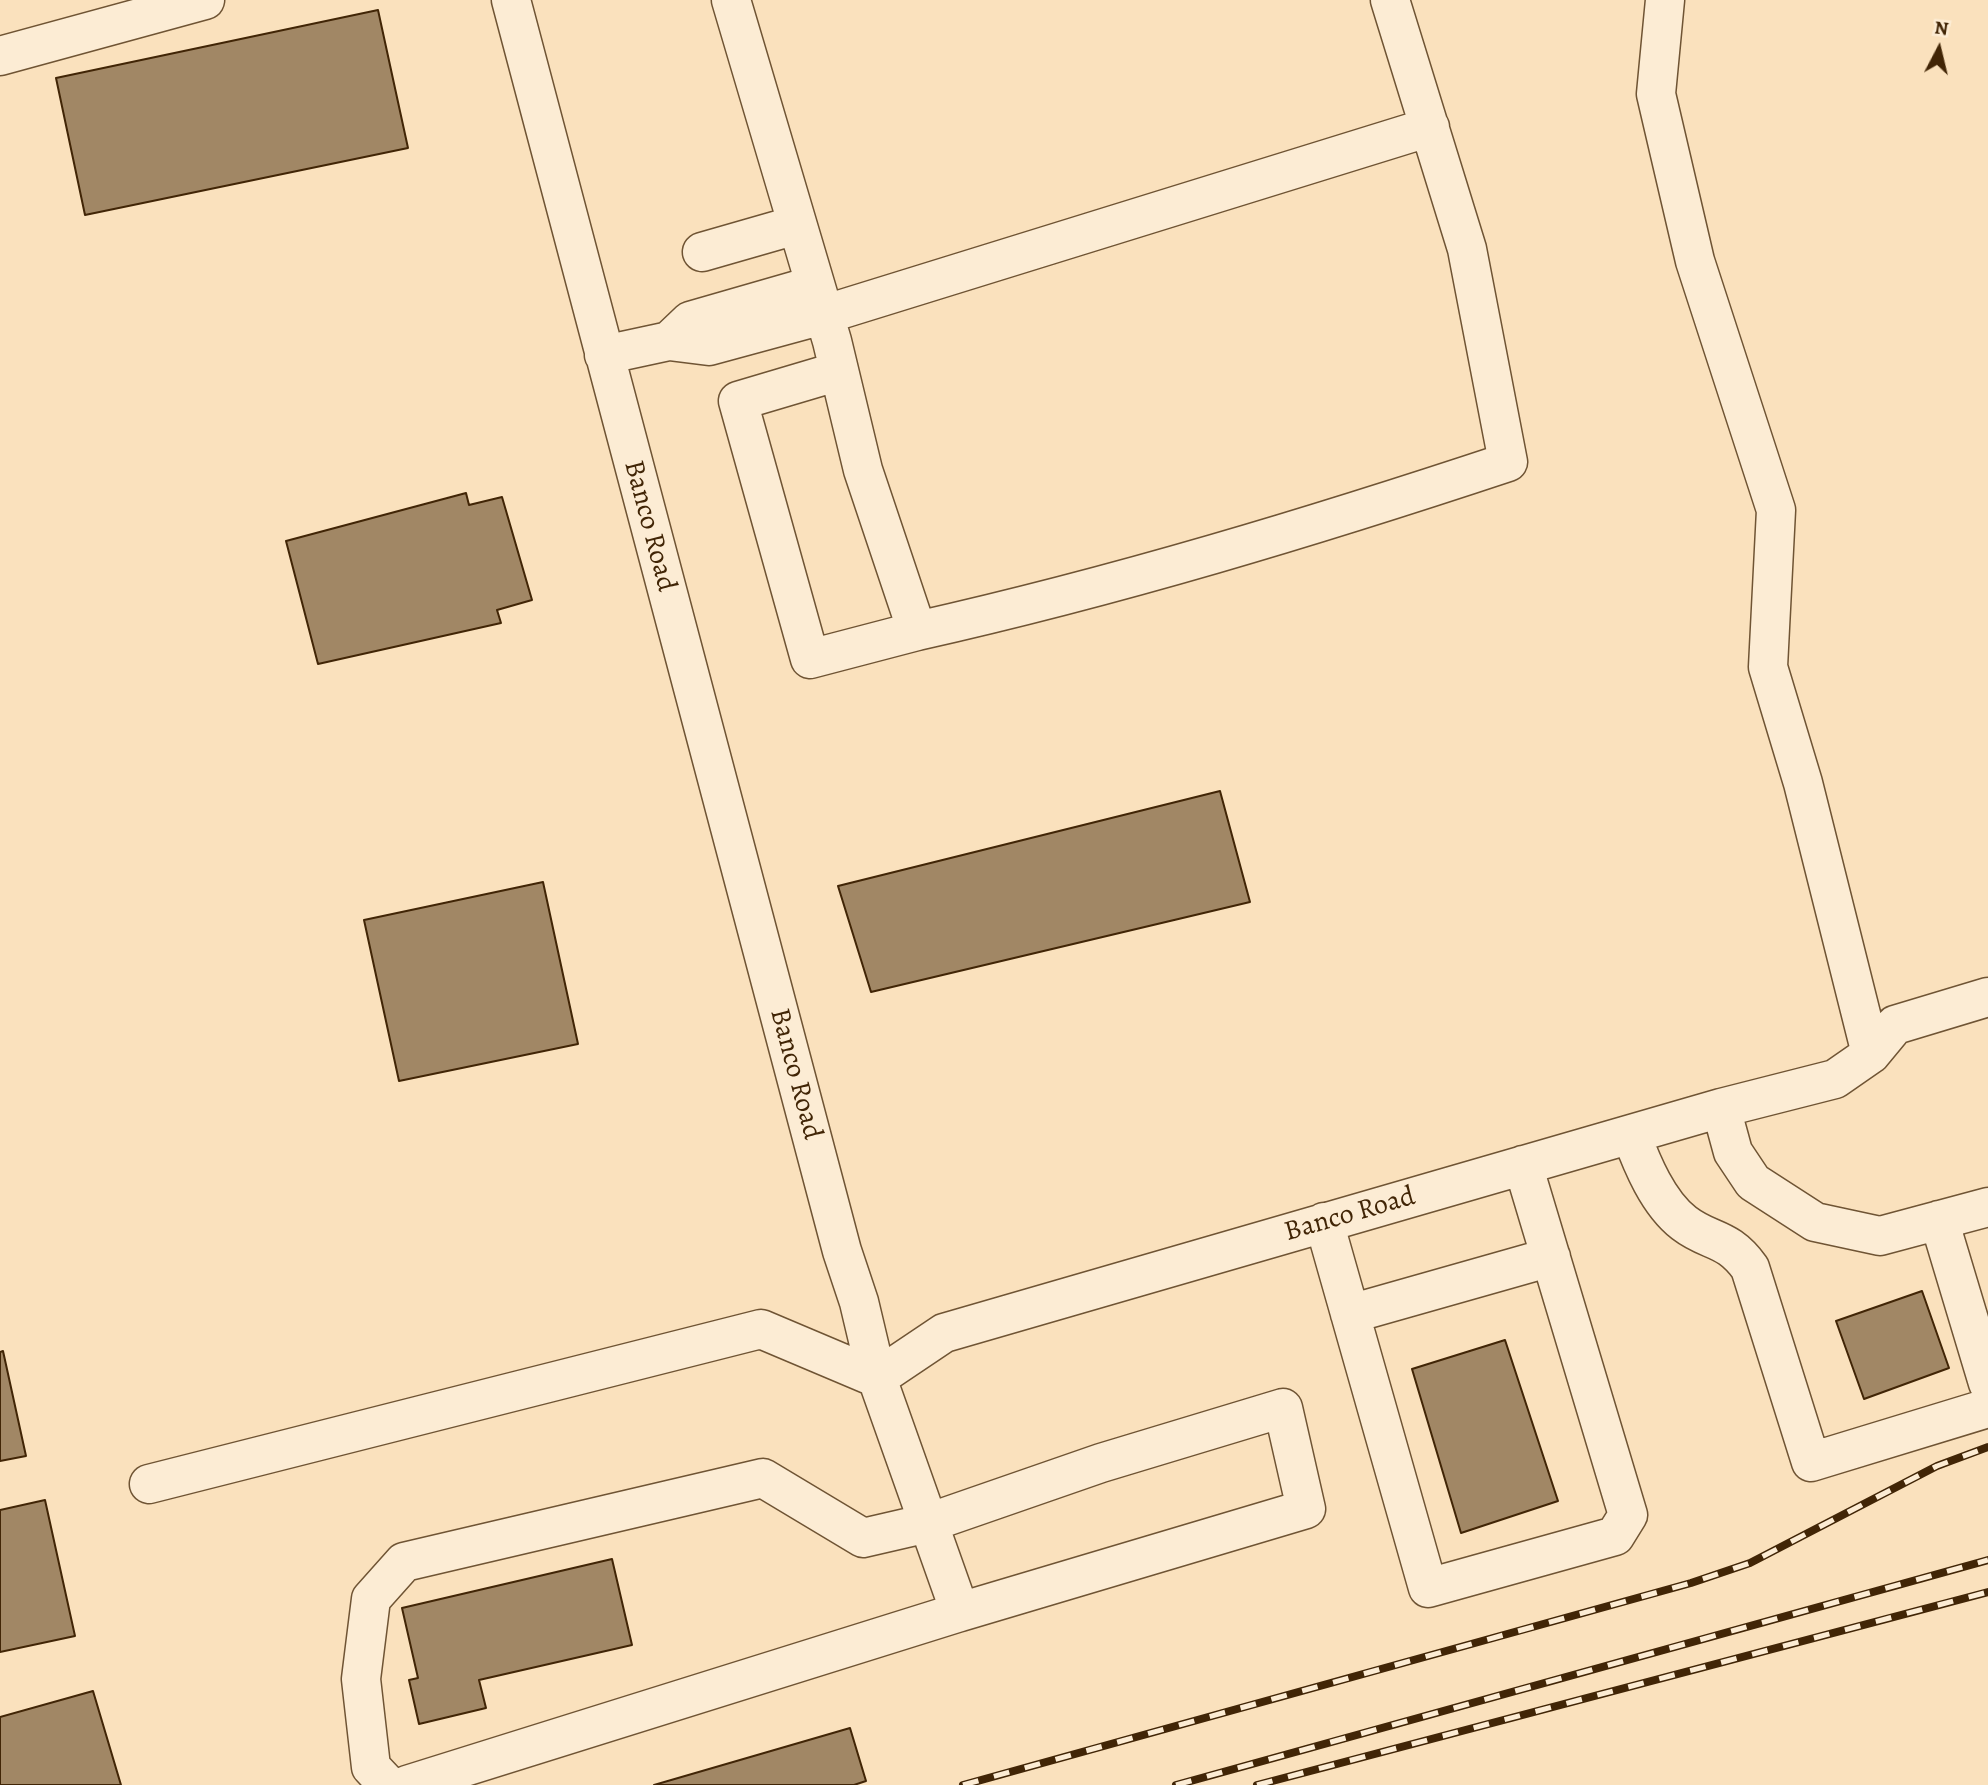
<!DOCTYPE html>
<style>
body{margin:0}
#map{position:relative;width:1988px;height:1785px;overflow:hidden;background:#fae1bd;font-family:Alegreya,serif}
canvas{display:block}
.north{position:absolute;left:1904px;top:14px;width:70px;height:70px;-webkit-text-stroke:5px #fcecd4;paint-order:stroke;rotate:7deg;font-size:19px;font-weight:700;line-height:28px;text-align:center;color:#412506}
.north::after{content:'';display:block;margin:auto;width:24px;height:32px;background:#412506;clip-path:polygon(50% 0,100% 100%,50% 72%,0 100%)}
</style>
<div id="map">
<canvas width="1988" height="1785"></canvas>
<div class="north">N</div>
</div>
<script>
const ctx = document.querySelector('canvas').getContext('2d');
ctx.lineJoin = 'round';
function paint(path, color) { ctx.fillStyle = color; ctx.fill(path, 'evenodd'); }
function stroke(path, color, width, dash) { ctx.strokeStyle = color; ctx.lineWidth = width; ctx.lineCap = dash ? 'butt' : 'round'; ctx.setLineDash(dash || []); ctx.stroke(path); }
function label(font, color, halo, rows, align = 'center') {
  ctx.font = font + ' Alegreya,serif'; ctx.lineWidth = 6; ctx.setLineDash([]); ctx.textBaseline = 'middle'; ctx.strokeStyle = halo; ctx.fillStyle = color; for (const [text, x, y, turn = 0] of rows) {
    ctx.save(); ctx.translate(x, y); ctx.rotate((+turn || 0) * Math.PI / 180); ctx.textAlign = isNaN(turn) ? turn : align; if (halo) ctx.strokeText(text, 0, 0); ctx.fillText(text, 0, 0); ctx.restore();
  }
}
const building = new Path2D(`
 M378,10L408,148L85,215L56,78Z
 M466,493L469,505L502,497L532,600L497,610L501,623L318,664L286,541Z
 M1220,791L1250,902L871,992L838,886Z
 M543,882L578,1044L399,1081L364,920Z
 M1922,1291L1949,1368L1864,1399L1836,1321Z
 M1505,1340L1558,1501L1461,1533L1412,1369Z
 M3,1351L26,1456L0,1461V1352Z
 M45,1500L75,1636L0,1652V1510Z
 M612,1559L632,1645L479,1680L486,1708L419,1724L409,1680L418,1678L402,1608Z
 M93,1691L121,1785H0V1717Z
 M850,1728L866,1781L854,1785H654Z`);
paint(building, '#a18765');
stroke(building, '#412506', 2);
const minor = new Path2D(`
 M511,0L842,1251L859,1302L877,1378L944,1333L1721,1108L1733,1152L1753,1182L1815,1222L1880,1236L1988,1207
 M731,0L832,341L863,470L917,631C1117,586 1312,527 1508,462L1467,249L1390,0
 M1665,0L1656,94L1695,261L1776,510L1768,667L1803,783L1871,1054
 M0,56L205,0
 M702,252L796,225
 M669,341L690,321L815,285
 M604,355L669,341L709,346L823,315L1430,127
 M839,371L738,401L810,659L917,631
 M1721,1108L1835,1079L1871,1054L1895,1025L1988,997
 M1631,1134C1642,1164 1658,1203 1684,1223C1710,1243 1727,1236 1750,1268L1811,1462L1988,1408
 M1939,1220L1988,1383
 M1324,1222L1428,1588L1615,1536L1628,1515L1523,1165
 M1350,1314L1551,1257
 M149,1484L761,1329L877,1378L960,1612L1306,1509L1283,1408L1101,1463L928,1523L863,1538L763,1478L404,1562L371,1599L361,1679L371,1767L388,1785
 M407,1785L960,1612`);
stroke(minor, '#6f5434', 41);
stroke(minor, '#fcecd4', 38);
const rail = new Path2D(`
 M963,1785L1691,1583L1750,1563L1937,1466L1988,1447
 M1176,1785L1988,1560
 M1257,1785L1988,1592`);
stroke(rail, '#412506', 8);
stroke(rail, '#fcecd4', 5, [16]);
label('28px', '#412506', '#fcecd4', [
 ["Banco Road",649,526,75],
 ["Banco Road",795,1074,75],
 ["Banco Road",1350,1215,-16]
]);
</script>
